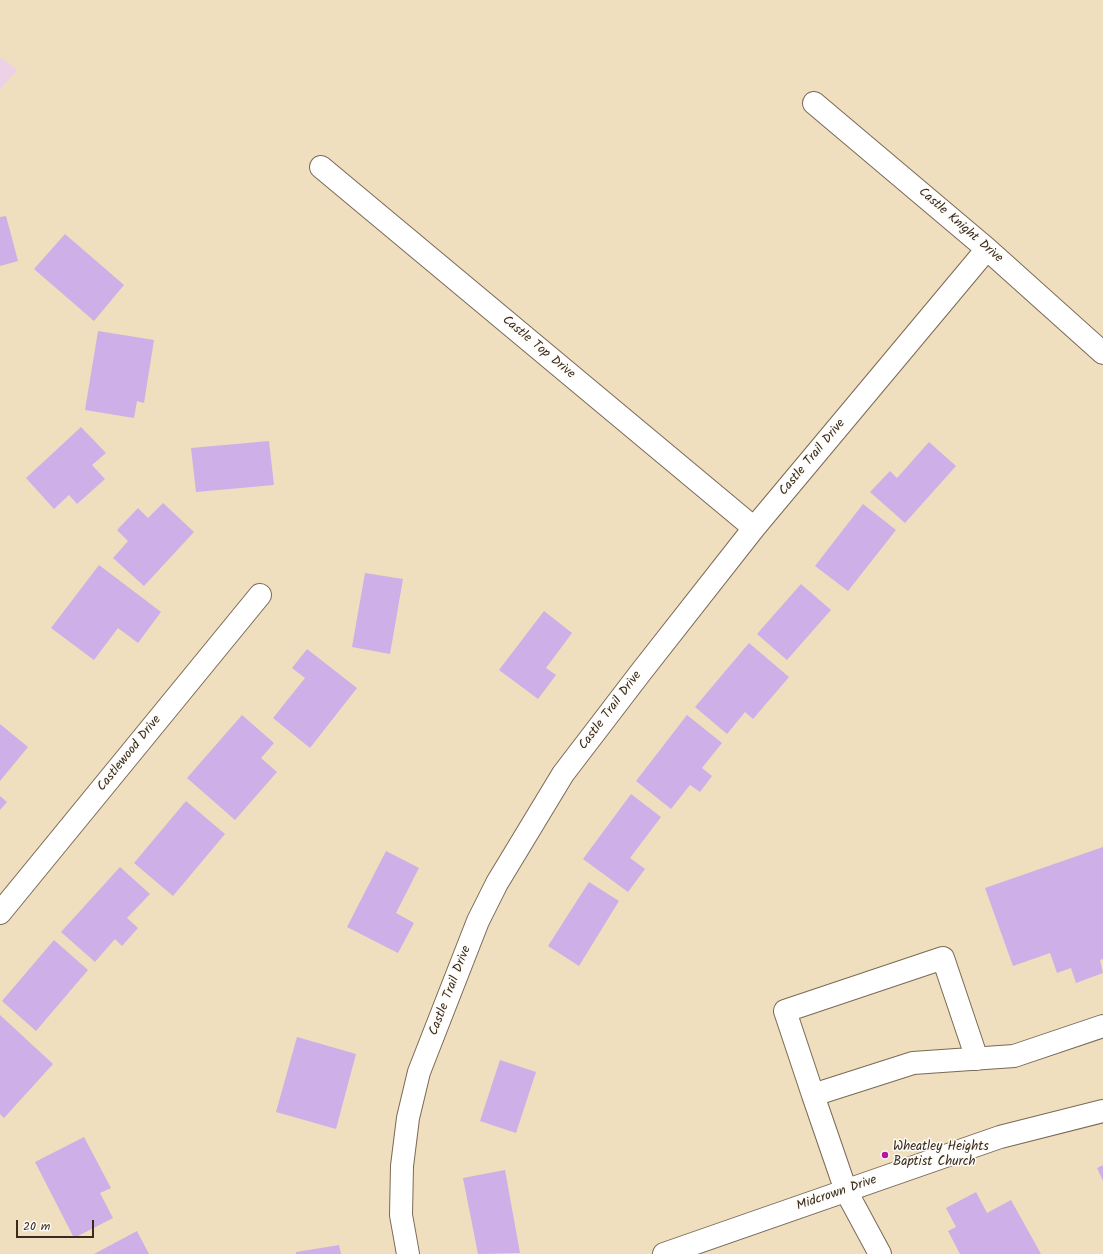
<!DOCTYPE html>
<html>
<head>
<meta charset="utf-8">
<style>
  body { margin:0 }
  #map { position:relative; width:1103px; height:1254px; overflow:hidden; background:#efdfbf; font-family:Kalam,sans-serif }
  canvas { display:block }
  .scale { position:absolute; left:16px; top:1220px; width:78px; height:18px; box-sizing:border-box; border:2px solid #3b2a1e; border-top:0; padding-left:5px; font-size:12px; line-height:14px; white-space:nowrap; color:#3b2a1e; -webkit-text-stroke:3px #fdfcf7; paint-order:stroke }
</style>
</head>
<body>
<div id="map">
<canvas width="1103" height="1254"></canvas>
<div class="scale">20 m</div>
</div>
<script>
const context = document.querySelector('canvas').getContext('2d');
context.lineJoin = 'round';
function paint(path, color) {
  context.fillStyle = color;
  context.fill(path, 'evenodd');
}
function poly(rows) {
  const path = new Path2D();
  for (const r of rows) {
    path.moveTo(r[0], r[1]);
    for (let i = 2; i < r.length; i += 2) path.lineTo(r[i], r[i + 1]);
  }
  return path;
}
function stroke(path, color, width, dash) {
  context.strokeStyle = color;
  context.lineWidth = width;
  context.lineCap = dash ? 'butt' : 'round';
  context.setLineDash(dash || []);
  context.stroke(path);
}
function write(font, color, halo, rows, align = 'center') {
  context.font = font + ' Kalam,sans-serif';
  context.lineWidth = 3;
  context.setLineDash([]);
  context.textBaseline = 'middle';
  context.strokeStyle = halo;
  context.fillStyle = color;
  for (const [text, x, y, turn = 0] of rows) {
    context.save();
    context.translate(x, y);
    context.rotate((+turn || 0) * Math.PI / 180);
    context.textAlign = isNaN(turn) ? turn : align;
    if (halo) context.strokeText(text, 0, 0);
    context.fillText(text, 0, 0);
    context.restore();
  }
}
paint(poly([
  [0,57,17,70,0,90]
]), '#eed0e7');
paint(poly([
  [6,216,18,261,0,266,0,217],
  [65,234,124,285,94,321,34,269],
  [98,331,154,340,144,403,137,401,134,418,85,410],
  [81,427,106,453,92,465,105,479,77,504,69,495,54,509,26,478],
  [269,441,274,485,196,492,191,448],
  [929,442,956,466,905,523,870,492,890,471,897,478],
  [163,503,194,532,144,586,113,558,128,541,117,530,138,508,148,518],
  [863,504,896,530,848,591,815,566],
  [99,565,161,612,138,643,118,628,94,660,51,628],
  [365,573,403,579,390,654,352,647],
  [801,584,831,610,787,660,757,634],
  [544,611,572,633,546,668,556,675,538,699,499,670],
  [749,643,789,677,753,719,745,712,727,734,695,707],
  [307,649,357,688,310,748,273,718,305,678,292,668],
  [242,715,274,743,261,758,277,772,235,820,187,778],
  [687,715,722,743,702,768,712,776,700,792,690,785,671,809,636,781],
  [0,724,28,747,0,781],
  [631,794,661,817,630,858,645,869,628,892,583,859],
  [0,796,7,802,0,810],
  [186,801,225,834,173,896,134,863],
  [1103,847,1103,959,1100,960,1103,973,1076,983,1071,968,1057,973,1050,953,1013,966,985,888],
  [386,851,419,868,396,913,414,923,398,953,347,927],
  [120,867,150,894,127,918,138,928,122,946,115,939,95,962,61,932],
  [589,882,619,901,579,966,548,946],
  [54,940,88,970,36,1031,2,1001],
  [0,1015,53,1064,4,1118,0,1114],
  [297,1037,356,1054,336,1129,276,1112],
  [500,1060,536,1072,516,1133,480,1121],
  [84,1137,111,1188,100,1193,113,1218,74,1238,35,1162],
  [1103,1165,1103,1181,1097,1168],
  [505,1170,520,1253,478,1254,463,1178],
  [976,1192,987,1213,1011,1200,1041,1254,960,1254,948,1231,956,1227,946,1208],
  [137,1231,149,1254,94,1254],
  [339,1245,341,1254,296,1254,296,1252]
]), '#ceafe7');
const minor = poly([
  [814,103,987,249,1103,353],
  [321,167,754,528],
  [0,913,260,595],
  [813,1095,785,1011,943,958,977,1059],
  [408,1254,401,1215,402,1166,408,1118,419,1072,478,921,497,883,563,774,641,672,754,528,987,249],
  [664,1254,1000,1137,1103,1111],
  [880,1254,846,1191,813,1095,913,1063,1014,1056,1103,1026]
]);
stroke(minor, '#7a6956', 24);
stroke(minor, '#fff', 22);
for (const [x, y, r, color] of [
  [885,1155,4,"#b5179e"]
]) {
  const dot = new Path2D();
  dot.arc(x, y, r, 0, 2 * Math.PI);
  context.fillStyle = color;
  context.fill(dot);
  stroke(dot, '#fdfcf7', 1.5);
}
write('13px', '#3b2a1e', '#fdfcf7', [
  ["Castle Knight Drive",960,226,41],
  ["Castle Top Drive",538,348,40],
  ["Castle Trail Drive",813,458,-50],
  ["Castle Trail Drive",611,711,-53],
  ["Castlewood Drive",130,754,-51],
  ["Castle Trail Drive",451,991,-69],
  ["Midcrown Drive",837,1194,-19]
]);
write('13px', '#3b2a1e', '#fdfcf7', [
  ["Wheatley Heights",893,1148],
  ["Baptist Church",893,1163]
], 'left');
</script>
</body>
</html>
